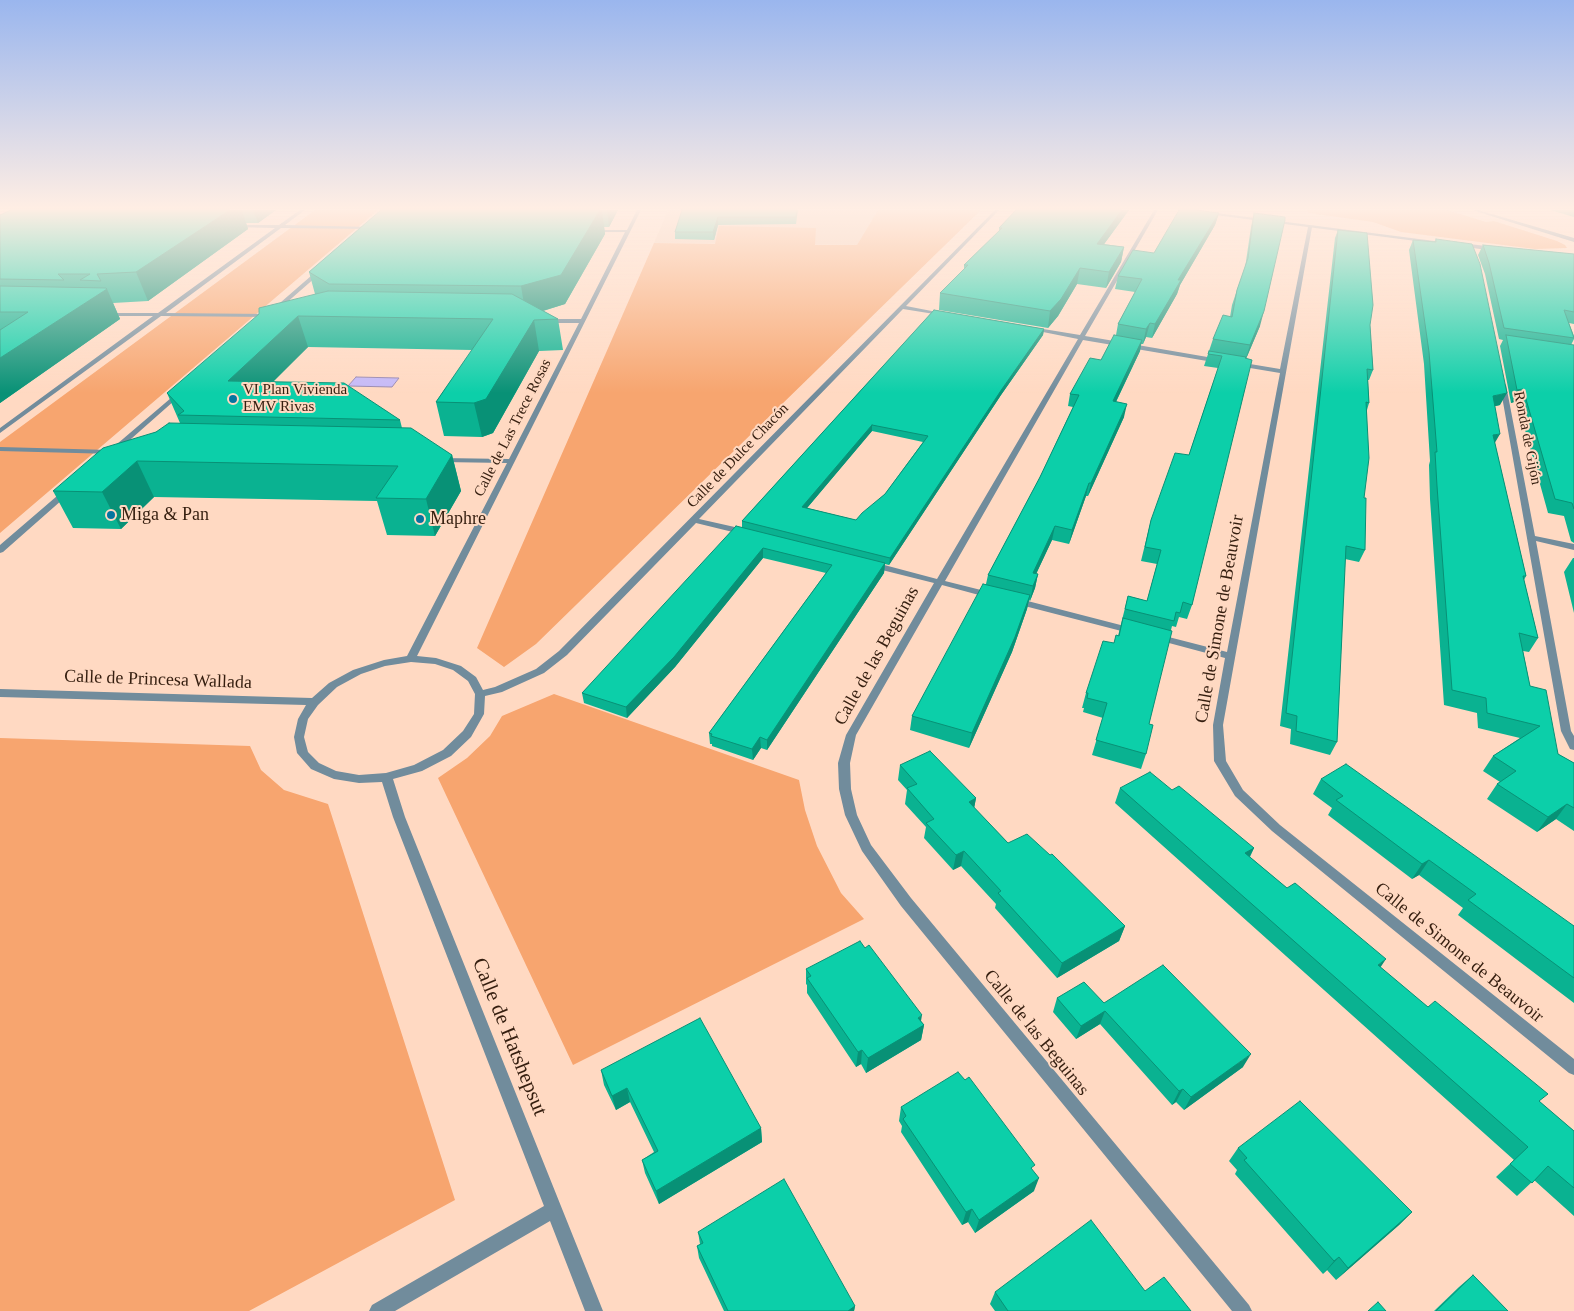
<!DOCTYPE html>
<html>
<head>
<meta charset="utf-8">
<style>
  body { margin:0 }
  canvas { display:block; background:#ffd9c2 }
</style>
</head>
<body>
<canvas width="1574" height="1311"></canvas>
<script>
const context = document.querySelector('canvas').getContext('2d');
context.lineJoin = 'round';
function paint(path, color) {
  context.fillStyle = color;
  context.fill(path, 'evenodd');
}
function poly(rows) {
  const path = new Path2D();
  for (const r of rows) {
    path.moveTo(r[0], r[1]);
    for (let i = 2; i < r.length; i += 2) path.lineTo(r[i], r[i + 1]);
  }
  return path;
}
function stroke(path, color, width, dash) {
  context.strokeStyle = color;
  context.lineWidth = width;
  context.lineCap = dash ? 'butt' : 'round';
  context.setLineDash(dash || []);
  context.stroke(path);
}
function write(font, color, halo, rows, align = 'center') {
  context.font = font + ' "Times New Roman",serif';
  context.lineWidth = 4;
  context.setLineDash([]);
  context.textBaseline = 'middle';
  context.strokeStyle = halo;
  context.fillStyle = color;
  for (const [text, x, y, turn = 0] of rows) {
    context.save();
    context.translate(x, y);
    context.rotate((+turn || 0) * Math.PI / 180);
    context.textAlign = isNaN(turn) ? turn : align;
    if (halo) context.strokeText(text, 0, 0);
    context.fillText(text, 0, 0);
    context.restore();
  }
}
paint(poly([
  [668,210,878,210,857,245,654,243]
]), '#f1c9af');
paint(poly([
  [315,210,378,210,0,533,0,442],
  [878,210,981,210,536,644,504,667,477,648,654,243,715,244,719,226,816,228,815,245,857,245],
  [1307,210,1447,210,1486,222,1494,221,1557,241,1565,245,1567,248,1535,249,1401,232,1373,222,1309,213],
  [554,694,799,780,805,810,817,846,841,893,864,919,573,1065,438,778,467,758,490,736,502,716],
  [0,738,250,746,261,770,284,790,328,804,455,1200,249,1311,0,1311]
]), '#f7a56f');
const water = poly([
  [356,377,399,378,392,387,348,386,356,377]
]);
paint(water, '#c5b9f7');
stroke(water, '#9a8ab1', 1);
paint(poly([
  [300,210,305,210,285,225,373,227,375,228,373,229,281,228,166,313,269,314,272,316,271,317,161,316,0,433,0,428,153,316,106,316,103,314,104,313,158,313,275,228,235,227,233,225,279,225,300,210],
  [637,210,641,210,417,656,436,658,461,666,476,677,483,690,495,687,536,669,559,651,995,210,999,210,906,306,947,314,947,316,903,309,699,519,748,530,748,534,745,535,696,523,567,655,544,673,502,692,485,696,484,714,471,737,451,756,422,771,393,779,405,817,603,1311,585,1311,550,1221,395,1311,369,1311,372,1305,544,1206,393,817,382,782,359,783,334,779,311,769,297,753,294,737,298,719,306,705,0,697,0,689,312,698,329,683,353,670,384,660,407,656,507,463,441,462,437,460,441,458,509,459,579,323,546,323,543,321,546,319,581,319,625,232,593,232,591,231,593,230,627,230,637,210],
  [411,662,435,664,453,670,468,681,475,694,474,714,463,731,443,750,414,765,386,773,359,775,336,771,319,763,308,752,304,737,308,719,318,705,337,687,361,674,385,666,411,662],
  [1154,210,1158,210,1085,336,1219,359,1222,361,1219,363,1083,340,945,581,993,593,995,595,990,598,942,585,856,735,850,763,851,789,857,815,871,845,911,898,1249,1305,1252,1311,1232,1311,901,906,862,851,845,815,839,789,838,763,846,735,934,583,870,567,869,565,873,562,937,579,1078,339,1028,329,1031,327,1080,335,1154,210],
  [1310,226,1312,227,1223,725,1226,761,1243,790,1280,825,1574,1059,1574,1075,1569,1073,1272,831,1235,796,1214,761,1213,725,1225,658,1154,639,1152,637,1157,634,1227,652,1280,373,1238,366,1235,364,1238,362,1280,369,1308,227,1310,226],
  [319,269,324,270,277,311,273,311,273,309,319,269],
  [1503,383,1506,385,1535,536,1574,544,1574,550,1536,541,1571,731,1574,736,1574,750,1570,749,1561,731,1500,385,1503,383],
  [178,392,183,393,114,454,0,451,0,447,110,450,178,392],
  [64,490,67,490,71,492,3,552,0,553,0,545,64,490],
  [1016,598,1136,629,1138,631,1133,634,1013,603,1011,601,1013,599,1016,598]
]), '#718c9c');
paint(poly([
  [1182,210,1193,210,1450,243,1447,245,1184,211,1182,210],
  [1472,210,1478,210,1574,238,1574,242,1472,210],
  [1461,243,1494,247,1497,249,1494,251,1459,246,1461,243]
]), '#718c9c');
paint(poly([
  [11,210,276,210,258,223,246,223,248,229,148,301,113,303,120,319,0,403,0,215],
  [381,210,618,210,609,227,604,227,605,234,565,304,543,311,558,319,563,350,539,351,493,433,482,437,444,436,436,402,472,350,308,347,273,381,400,420,402,428,452,455,461,491,435,536,387,535,377,501,154,497,121,529,73,528,53,491,156,432,180,423,167,393,315,294,309,272],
  [682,210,798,210,796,224,718,225,714,240,675,239,675,232],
  [1016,210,1129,210,1104,244,1124,247,1121,262,1106,288,1077,284,1058,316,1048,328,939,310,940,293,964,270,964,265,999,231,999,228],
  [1550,210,1574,210,1574,217],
  [1219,213,1215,225,1180,285,1177,294,1152,338,1146,337,1143,344,1141,344,1140,351,1116,402,1124,417,1088,496,1086,496,1069,544,1052,540,1036,574,1038,574,1035,588,1030,601,1029,600,1027,609,1012,652,969,748,910,730,912,716,986,584,988,575,1040,477,1073,407,1068,406,1070,394,1101,360,1116,335,1118,324,1135,292,1115,289,1118,276],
  [1254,213,1260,326,1246,359,1192,605,1187,619,1179,617,1176,627,1172,626,1171,630,1149,724,1146,754,1141,769,1092,755,1103,718,1083,712,1084,708,1082,708,1086,693,1118,636,1128,596,1147,601,1157,564,1141,561,1151,520,1189,455,1218,368,1204,366,1213,339,1230,317,1232,305,1237,290,1245,268,1251,227],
  [1338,230,1370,325,1373,370,1369,380,1368,380,1369,403,1367,410,1364,498,1365,550,1359,562,1345,559,1337,742,1330,755,1290,744,1291,729,1280,726,1335,238],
  [1436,239,1500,405,1495,406,1495,444,1526,576,1524,580,1538,638,1529,652,1523,651,1530,686,1558,754,1574,763,1574,831,1556,819,1537,832,1487,799,1497,784,1500,782,1483,771,1493,756,1520,738,1478,728,1477,713,1444,705,1430,499,1429,465,1430,461,1424,364,1409,250,1413,240,1434,242],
  [1483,245,1574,254,1574,324,1569,323,1574,336,1574,339,1571,345,1574,345,1574,543,1571,541,1564,516,1548,513,1517,401,1511,403,1500,346,1503,340,1499,339,1485,274,1478,255],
  [934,310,1044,329,1043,335,1001,395,889,565,885,564,884,573,767,750,761,748,753,760,712,746,712,744,710,744,709,733,826,573,763,558,675,667,627,718,584,703,582,693,742,527,742,521],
  [872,431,923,442,885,494,856,520,807,508],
  [1573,558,1574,558,1574,613,1564,572],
  [900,765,976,798,974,808,1008,843,1125,926,1119,941,1057,978,995,908,996,904,961,866,953,870,924,838,926,827,905,804,907,790,898,780],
  [1321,779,1574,926,1574,1003,1458,915,1463,908,1419,875,1412,879,1328,815,1332,808,1313,794],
  [1120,788,1172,790,1254,848,1250,857,1574,1131,1574,1216,1534,1180,1517,1196,1496,1177,1514,1160,1115,803],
  [806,969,921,1021,924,1025,921,1040,866,1073,861,1064,856,1067,807,993,807,985,806,984],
  [1057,998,1104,1003,1243,1067,1184,1110,1176,1102,1172,1105,1100,1024,1076,1039,1053,1012],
  [601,1070,761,1128,762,1142,659,1204,645,1173,642,1160,654,1152,630,1102,616,1110,604,1085],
  [901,1107,1033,1171,1034,1191,975,1233,968,1222,962,1225,901,1132,902,1126,899,1121],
  [1238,1148,1412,1212,1399,1225,1336,1280,1327,1270,1323,1274,1235,1174,1237,1170,1229,1161],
  [698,1232,855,1306,854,1311,724,1311,699,1258,697,1246,700,1244],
  [1473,1275,1508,1311,1434,1311,1459,1287],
  [1145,1291,1191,1311,995,1311,990,1304,995,1292]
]), '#0ab291');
paint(poly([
  [230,210,242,210,248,229,148,301,136,272],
  [253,210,276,210,258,223],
  [600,210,602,210,605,234,565,304,526,316,521,286],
  [607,210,618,210,609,227],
  [1122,210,1129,210,1094,258,1097,244],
  [1219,213,1215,225,1180,285,1177,294,1152,338,1155,324,1178,280],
  [718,217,718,225,714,240,713,232],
  [1124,247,1121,262,1106,288,1109,272],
  [1080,268,1077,284,1058,316,1048,328,1050,311],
  [107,289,120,319,0,403,0,358],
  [1264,311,1260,326,1245,361,1250,345],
  [298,316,308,347,241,414,228,381],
  [534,320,539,351,493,433,482,437,474,403],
  [1150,323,1146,337,1143,344,1146,329],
  [1044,329,1043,335,1001,395,889,565,890,558,1002,389],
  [1142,340,1140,351,1110,414,1113,401],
  [1523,389,1517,401,1511,403,1517,390],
  [1507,393,1500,405,1487,408,1493,396],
  [1127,404,1124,417,1088,496,1091,483],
  [872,425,872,431,802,514,802,507],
  [1500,434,1493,446,1493,435],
  [452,455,461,491,435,536,426,499],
  [137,461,154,497,121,529,102,492],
  [1089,483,1086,496,1069,544,1072,530],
  [1055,526,1052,540,1030,587,1033,573],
  [763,548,763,558,675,667,627,718,626,707],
  [885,563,884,573,767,750,767,740],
  [1038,574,1035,588,1030,601,1033,586],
  [1030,595,1027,609,1012,652,969,748,972,733],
  [760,737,761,748,753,760,752,749],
  [976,798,973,814,969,802],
  [1567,804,1556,819,1537,832,1548,817],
  [1254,848,1246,863,1245,853],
  [964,851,961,866,953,870,956,855],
  [1429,860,1419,875,1412,879,1422,864],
  [1125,926,1119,941,1057,978,1062,963],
  [1386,959,1376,974,1378,965],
  [1105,1011,1100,1024,1076,1039,1081,1026],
  [922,1015,920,1027,924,1025,921,1040,866,1073,868,1058],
  [862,1050,861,1064,856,1067,858,1052],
  [1251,1054,1243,1067,1184,1110,1191,1097],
  [627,1088,630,1102,616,1110,612,1096],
  [1183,1089,1176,1102,1172,1105,1179,1091],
  [761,1128,762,1142,659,1204,656,1191],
  [1039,1178,1034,1191,975,1233,979,1220],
  [972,1209,968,1222,962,1225,966,1212],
  [1412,1212,1399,1225,1336,1280,1348,1268],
  [1339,1257,1327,1270,1323,1274,1334,1261],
  [855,1306,854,1311,848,1311]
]), '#089176');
const building = poly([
  [11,210,230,210,136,272,97,274,101,281,80,280,90,274,58,274,64,280,0,279,0,215,11,210],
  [381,210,600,210,561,275,521,286,329,284,309,272,381,210],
  [682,210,797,210,796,217,718,217,713,232,675,232,682,210],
  [1016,210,1122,210,1097,244,1124,247,1109,272,1080,268,1061,299,1050,311,940,293,968,265,964,265,1002,228,999,228,1016,210],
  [1179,210,1196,210,1219,213,1178,280,1181,280,1155,324,1150,323,1146,329,1118,324,1142,279,1118,276,1133,250,1154,253,1179,210],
  [1254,213,1285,217,1285,220,1264,311,1250,345,1213,339,1223,315,1232,317,1237,290,1248,258,1254,213],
  [1338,230,1367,233,1373,305,1370,325,1373,370,1367,369,1369,403,1366,402,1369,458,1364,498,1366,498,1365,550,1346,546,1337,742,1296,731,1297,716,1286,713,1338,230],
  [1436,239,1472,244,1480,264,1507,393,1493,396,1500,434,1493,435,1526,576,1523,576,1538,638,1519,633,1530,686,1546,690,1558,754,1574,763,1574,808,1567,804,1548,817,1497,784,1516,771,1493,756,1540,726,1487,713,1486,698,1452,690,1437,486,1435,452,1437,452,1429,352,1413,240,1436,242,1436,239],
  [1483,245,1574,254,1574,312,1564,310,1574,338,1504,328,1489,263,1483,245],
  [0,286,106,288,107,289,0,358,0,330,28,312,0,312,0,286],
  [328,291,512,294,558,319,534,320,486,399,474,403,436,402,493,319,298,316,228,381,344,383,400,420,178,415,184,411,167,393,259,314,259,308,328,291],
  [934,310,1044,329,1002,389,890,558,742,521,934,310],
  [872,425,928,436,885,494,862,513,856,520,802,507,872,425],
  [1114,335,1142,340,1113,401,1127,404,1091,483,1089,483,1072,530,1055,526,1033,573,1038,574,1033,586,988,575,1040,477,1079,395,1070,394,1090,358,1101,360,1114,335],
  [1506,335,1574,345,1574,509,1572,503,1555,499,1523,389,1517,390,1506,335],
  [1209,351,1246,357,1245,358,1252,360,1192,605,1183,602,1180,613,1176,612,1174,621,1125,609,1128,596,1147,601,1161,550,1145,547,1151,520,1175,453,1189,455,1222,356,1208,354,1209,351],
  [169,423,411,428,452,455,426,499,376,498,398,466,137,461,102,492,53,491,103,448,156,432,169,423],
  [736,526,885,563,767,740,760,737,752,749,711,736,712,734,709,733,832,565,763,548,674,657,626,707,582,693,736,526],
  [983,584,1030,595,1015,637,972,733,912,716,983,584],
  [1123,618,1172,631,1149,724,1153,725,1146,754,1096,740,1107,703,1087,698,1088,693,1086,693,1103,641,1114,643,1116,635,1119,636,1123,618],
  [930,751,976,798,969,802,1008,843,1027,834,1050,855,1052,854,1125,926,1062,963,998,893,1001,891,964,851,956,855,926,823,934,819,907,788,917,784,900,765,930,751],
  [1346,764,1574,926,1574,978,1468,900,1476,894,1429,860,1422,864,1336,800,1343,796,1321,779,1346,764],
  [1150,772,1172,790,1179,786,1254,848,1245,853,1287,888,1295,883,1386,959,1378,965,1428,1007,1435,1001,1548,1094,1539,1101,1574,1131,1574,1188,1548,1166,1532,1183,1510,1164,1528,1147,1120,788,1150,772],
  [860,941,865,948,869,945,922,1015,918,1018,924,1025,868,1058,862,1050,858,1052,807,978,811,976,806,969,860,941],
  [1163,965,1251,1054,1191,1097,1183,1089,1179,1091,1105,1011,1081,1026,1057,998,1084,982,1104,1003,1163,965],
  [700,1018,761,1128,656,1191,642,1160,658,1151,627,1088,612,1096,601,1070,700,1018],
  [958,1072,965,1080,969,1077,1035,1165,1031,1168,1039,1178,979,1220,972,1209,966,1212,903,1119,906,1116,901,1107,958,1072],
  [1300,1101,1412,1212,1348,1268,1339,1257,1334,1261,1244,1160,1247,1158,1238,1148,1300,1101],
  [784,1179,855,1306,848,1311,728,1311,697,1246,703,1243,698,1232,784,1179],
  [1091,1220,1145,1291,1164,1277,1191,1311,1008,1311,995,1292,1091,1220],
  [1473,1275,1508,1311,1436,1311,1473,1275],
  [1378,1302,1386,1311,1368,1311,1378,1302]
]);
paint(building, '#0ccfa9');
stroke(building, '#089176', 1);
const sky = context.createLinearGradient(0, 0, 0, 393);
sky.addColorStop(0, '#9ab6ee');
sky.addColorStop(0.53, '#ffeee4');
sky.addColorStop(1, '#ffeee400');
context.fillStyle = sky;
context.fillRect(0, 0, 1574, 393);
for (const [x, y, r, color] of [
  [233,399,5,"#05759f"],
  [111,515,5,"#05759f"],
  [420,519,5,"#05759f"]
]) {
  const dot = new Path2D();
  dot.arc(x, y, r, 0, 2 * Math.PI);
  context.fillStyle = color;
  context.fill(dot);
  stroke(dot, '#ffd9c2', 2);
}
write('15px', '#351e0f', '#ffd9c2', [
  ["VI Plan Vivienda",243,390],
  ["EMV Rivas",243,407]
], 'left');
write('15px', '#351e0f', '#ffd9c2', [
  ["Calle de Las Trece Rosas",513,428,-63],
  ["Ronda de Gijón",1527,438,79],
  ["Calle de Dulce Chacón",738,456,-46]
]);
write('18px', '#351e0f', '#ffd9c2', [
  ["Miga & Pan",121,515],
  ["Maphre",430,519]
], 'left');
write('18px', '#351e0f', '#ffd9c2', [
  ["Calle de Simone de Beauvoir",1220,619,-80],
  ["Calle de las Beguinas",877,656,-61],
  ["Calle de Princesa Wallada",158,680,2],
  ["Calle de Simone de Beauvoir",1459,953,39],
  ["Calle de las Beguinas",1036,1033,51]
]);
write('21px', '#351e0f', '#ffd9c2', [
  ["Calle de Hatshepsut",509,1037,68]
]);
</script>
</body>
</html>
